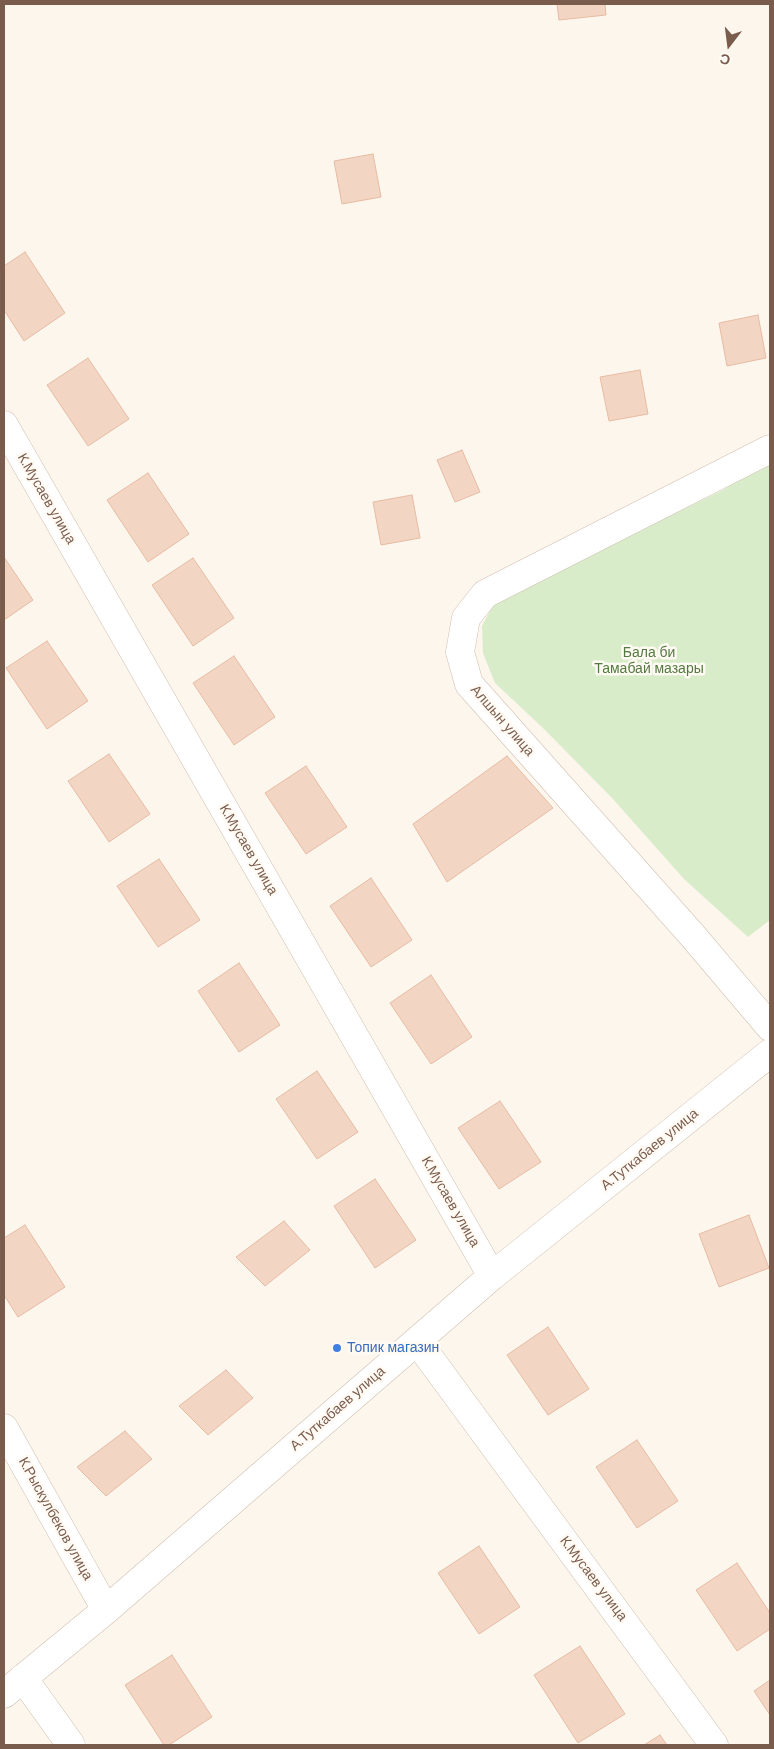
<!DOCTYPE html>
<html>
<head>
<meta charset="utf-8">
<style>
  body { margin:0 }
  #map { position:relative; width:774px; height:1749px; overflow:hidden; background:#fdf6ec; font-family:"DM Sans",sans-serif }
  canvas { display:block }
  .frame { position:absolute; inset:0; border:5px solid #7a5c4d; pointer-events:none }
  .north { position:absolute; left:704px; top:20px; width:50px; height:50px; -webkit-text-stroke:4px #fffaf3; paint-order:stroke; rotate:195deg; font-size:14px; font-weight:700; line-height:20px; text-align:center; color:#7a5c4d }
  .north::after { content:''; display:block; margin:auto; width:18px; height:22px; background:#7a5c4d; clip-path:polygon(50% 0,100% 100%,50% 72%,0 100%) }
</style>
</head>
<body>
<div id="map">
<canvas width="774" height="1749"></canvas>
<div class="frame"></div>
<div class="north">С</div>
</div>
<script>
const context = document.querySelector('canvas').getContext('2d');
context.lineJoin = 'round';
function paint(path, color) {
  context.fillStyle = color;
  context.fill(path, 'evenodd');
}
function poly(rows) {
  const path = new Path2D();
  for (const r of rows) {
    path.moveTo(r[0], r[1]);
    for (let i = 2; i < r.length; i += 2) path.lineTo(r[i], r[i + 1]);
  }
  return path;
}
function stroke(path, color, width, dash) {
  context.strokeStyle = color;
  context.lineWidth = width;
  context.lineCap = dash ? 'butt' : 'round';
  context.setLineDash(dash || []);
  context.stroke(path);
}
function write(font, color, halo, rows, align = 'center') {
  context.font = font + ' "DM Sans",sans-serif';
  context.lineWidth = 5;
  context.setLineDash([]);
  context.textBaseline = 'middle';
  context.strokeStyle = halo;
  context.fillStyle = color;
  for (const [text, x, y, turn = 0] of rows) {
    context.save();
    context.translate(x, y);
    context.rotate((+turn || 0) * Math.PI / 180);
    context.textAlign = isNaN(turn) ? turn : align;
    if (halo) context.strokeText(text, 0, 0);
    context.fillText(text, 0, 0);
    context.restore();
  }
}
paint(poly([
  [770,459,770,920,748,937,684,879,612,798,544,729,495,683,483,653,482,626,496,600,723,490]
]), '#d8ecc9');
const building = poly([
  [557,4,605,4,606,15,559,20,557,4],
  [373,154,381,197,342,204,334,161,373,154],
  [25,252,65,313,24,341,4,310,4,266,25,252],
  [758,315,766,358,727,366,719,323,758,315],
  [88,358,129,419,88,446,47,385,88,358],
  [640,370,648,414,609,421,600,377,640,370],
  [462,450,480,492,455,502,437,460,462,450],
  [148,473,189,534,148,562,107,500,148,473],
  [412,495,420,538,381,545,373,502,412,495],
  [4,557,33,600,4,620,4,557],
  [193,558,234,618,193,646,152,585,193,558],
  [47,641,88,701,47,729,6,668,47,641],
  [234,656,275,717,234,745,193,683,234,656],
  [109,754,150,814,109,842,68,781,109,754],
  [507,756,553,808,447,882,413,824,507,756],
  [306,766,347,827,306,854,265,793,306,766],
  [159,859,200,920,158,947,117,886,159,859],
  [371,878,412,940,371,967,330,906,371,878],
  [239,963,280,1025,239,1052,198,991,239,963],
  [431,975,472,1037,431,1064,390,1003,431,975],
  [317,1071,358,1132,317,1159,276,1099,317,1071],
  [500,1101,541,1162,499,1189,458,1128,500,1101],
  [375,1179,416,1240,375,1268,334,1206,375,1179],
  [749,1215,769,1268,719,1287,699,1234,749,1215],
  [284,1221,310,1250,265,1286,236,1257,284,1221],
  [25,1225,65,1287,18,1317,4,1295,4,1238,25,1225],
  [548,1327,589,1389,548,1415,507,1355,548,1327],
  [226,1370,253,1398,208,1435,179,1406,226,1370],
  [125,1431,152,1459,106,1496,77,1467,125,1431],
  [637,1440,678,1501,637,1528,596,1467,637,1440],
  [479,1546,520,1607,479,1634,438,1573,479,1546],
  [737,1563,770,1613,770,1629,737,1651,696,1590,737,1563],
  [580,1646,625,1714,578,1743,534,1675,580,1646],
  [172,1655,212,1717,169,1745,164,1745,125,1685,172,1655],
  [770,1680,770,1715,754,1691,770,1680],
  [660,1735,667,1745,644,1745,660,1735]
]);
paint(building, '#f3d5c3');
stroke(building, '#e6bba3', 1);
const minor = poly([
  [4,425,492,1276],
  [770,449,485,594,466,618,460,652,469,684,692,935,770,1027],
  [417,1341,714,1745],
  [4,1428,106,1610],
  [23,1678,71,1745],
  [4,1694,106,1610,492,1276,770,1053]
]);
stroke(minor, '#d1beb0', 29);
stroke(minor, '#fff', 28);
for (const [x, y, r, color] of [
  [337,1348,5,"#3f7fe0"]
]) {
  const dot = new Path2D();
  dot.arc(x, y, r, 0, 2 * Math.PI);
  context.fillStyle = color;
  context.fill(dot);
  stroke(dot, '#fffaf3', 2);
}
write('14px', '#7a5c4d', '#fffaf3', [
  ["К.Мусаев улица",46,499,60],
  ["Алшын улица",502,721,49],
  ["К.Мусаев улица",248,850,60],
  ["А.Туткабаев улица",650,1150,-39],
  ["К.Мусаев улица",450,1202,60],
  ["А.Туткабаев улица",338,1409,-41],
  ["К.Рыскулбеков улица",55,1519,61],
  ["К.Мусаев улица",593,1579,53]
]);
write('14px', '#537a41', '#fffaf3', [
  ["Бала би",649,653],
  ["Тамабай мазары",649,669]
]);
write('14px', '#366cbe', '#fffaf3', [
  ["Топик магазин",347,1348]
], 'left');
</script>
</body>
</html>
